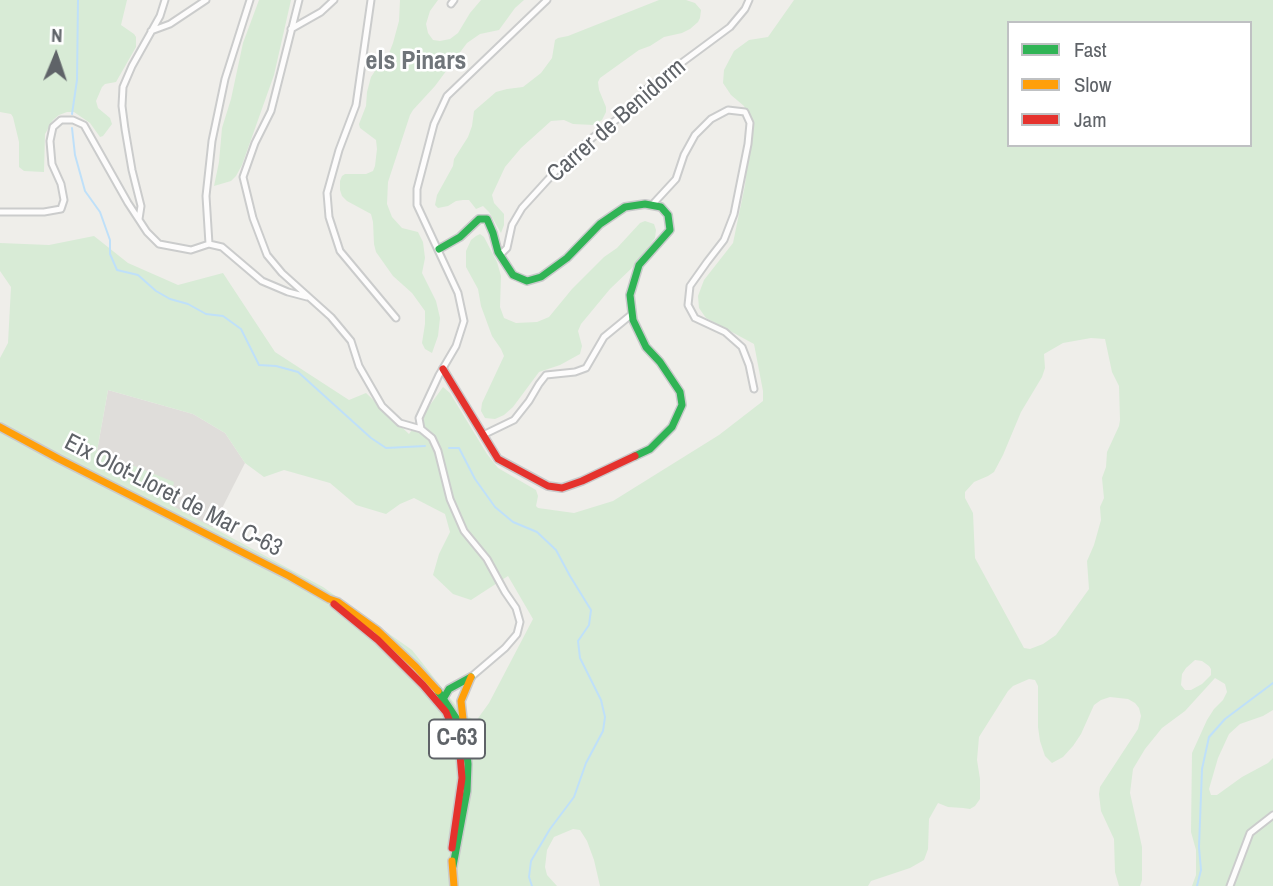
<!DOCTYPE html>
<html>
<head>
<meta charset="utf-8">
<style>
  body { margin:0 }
  #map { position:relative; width:1273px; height:886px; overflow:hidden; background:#efeeea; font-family:"Archivo Narrow",sans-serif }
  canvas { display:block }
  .legend { position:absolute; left:1007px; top:21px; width:245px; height:126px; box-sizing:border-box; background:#fff; border:2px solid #bfc1c3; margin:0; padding:9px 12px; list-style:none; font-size:21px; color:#5f6368 }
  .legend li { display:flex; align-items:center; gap:14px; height:35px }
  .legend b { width:35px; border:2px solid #bfc1c3 }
  .north { position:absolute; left:21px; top:21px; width:70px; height:70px; -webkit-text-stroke:5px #fff; paint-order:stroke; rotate:2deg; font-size:19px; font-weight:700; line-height:28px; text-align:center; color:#5f6368 }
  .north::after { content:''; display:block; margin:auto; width:24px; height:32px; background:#5f6368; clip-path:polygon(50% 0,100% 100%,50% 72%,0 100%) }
</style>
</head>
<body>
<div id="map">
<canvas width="1273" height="886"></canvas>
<ul class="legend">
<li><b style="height:9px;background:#30b455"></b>Fast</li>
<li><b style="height:9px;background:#ff9f0a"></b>Slow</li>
<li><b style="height:9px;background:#e5322d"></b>Jam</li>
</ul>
<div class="north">N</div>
</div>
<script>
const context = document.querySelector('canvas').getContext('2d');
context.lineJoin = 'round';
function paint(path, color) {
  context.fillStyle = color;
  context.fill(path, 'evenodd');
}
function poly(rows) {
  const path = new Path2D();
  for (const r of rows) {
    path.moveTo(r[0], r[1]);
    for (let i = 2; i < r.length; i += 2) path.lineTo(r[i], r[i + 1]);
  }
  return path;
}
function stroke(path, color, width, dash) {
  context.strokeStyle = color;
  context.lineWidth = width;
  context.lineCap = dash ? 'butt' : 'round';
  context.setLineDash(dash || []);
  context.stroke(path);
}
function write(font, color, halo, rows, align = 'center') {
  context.font = font + ' "Archivo Narrow",sans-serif';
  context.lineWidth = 5;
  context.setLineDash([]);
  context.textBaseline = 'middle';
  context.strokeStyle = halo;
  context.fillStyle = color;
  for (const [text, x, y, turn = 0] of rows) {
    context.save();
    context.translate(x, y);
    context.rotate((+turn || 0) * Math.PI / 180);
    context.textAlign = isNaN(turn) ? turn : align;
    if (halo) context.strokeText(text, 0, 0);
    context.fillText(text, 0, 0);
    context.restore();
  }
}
paint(poly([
  [108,390,193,414,225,433,245,463,212,528,169,504,97,451]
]), '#dfddda');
paint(poly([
  [0,0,127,0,121,25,134,34,136,37,136,47,116,82,105,84,102,87,96,101,98,108,110,118,112,124,103,136,100,137,90,123,74,112,67,112,59,115,53,120,45,134,44,172,24,171,19,167,19,142,13,117,11,114,0,112],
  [259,0,291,0,274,75,242,165,236,176,231,181,214,186,219,162,222,128,231,99,243,43],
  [400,0,438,0,430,11,426,24,428,33,433,40,440,41,450,39,458,33,470,13,481,0,524,0,515,8,499,30,480,34,467,43,435,86,413,110,410,115,388,182,387,204,392,217,402,228,418,232,423,242,425,258,422,273,436,301,440,318,438,336,432,353,425,349,422,343,425,324,425,311,412,293,393,276,376,252,374,244,373,222,371,214,347,201,342,196,340,190,340,181,342,176,345,174,366,174,373,171,375,166,377,149,376,140,360,128,359,124,366,106,367,92,371,77,375,71,385,64,393,43,399,21],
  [659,0,686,0,695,3,701,10,700,18,698,22,690,29,682,33,664,37,650,46,639,50,600,78,598,82,599,90,606,107,606,112,602,120,594,125,573,124,564,120,551,121,521,148,505,167,492,195,494,203,504,214,504,225,501,233,489,212,483,206,476,209,469,200,463,200,456,201,448,206,438,208,435,205,437,195,453,166,454,159,468,137,472,126,474,111,496,92,507,89,523,87,541,73,552,58,555,40,558,38,568,36],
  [794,0,1273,0,1273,710,1263,716,1240,724,1229,734,1218,758,1209,789,1211,795,1217,795,1242,777,1268,763,1273,758,1273,886,1192,886,1196,875,1196,850,1191,832,1192,753,1207,720,1214,709,1223,700,1227,692,1225,684,1215,678,1185,711,1162,728,1145,749,1133,769,1130,793,1142,847,1142,880,1140,886,1119,886,1115,872,1114,839,1101,811,1099,794,1100,787,1138,729,1141,716,1139,708,1135,703,1128,699,1110,697,1101,700,1094,705,1081,734,1073,746,1063,757,1052,763,1045,756,1040,741,1038,727,1038,686,1035,680,1029,679,1013,686,1008,691,979,737,977,760,980,779,980,799,975,806,970,809,963,808,948,807,938,803,929,819,928,849,924,860,910,868,871,881,868,886,600,886,594,860,587,841,580,830,573,829,554,837,547,850,545,867,547,875,557,886,0,886,0,358,8,343,11,287,0,271,0,243,49,245,94,236,128,263,178,285,223,273,275,352,349,400,366,393,409,434,443,387,450,393,487,454,498,468,536,490,538,496,536,506,538,508,574,513,613,501,719,435,763,401,763,391,754,344,706,318,699,308,698,296,704,280,733,243,745,185,751,120,744,106,731,95,723,83,724,70,734,51,749,40,768,37],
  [1009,23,1250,23,1250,145,1009,145],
  [1091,338,1105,339,1112,372,1119,386,1120,420,1119,426,1107,452,1106,467,1102,478,1104,498,1100,507,1101,520,1094,545,1087,561,1089,589,1056,635,1043,644,1030,649,1024,648,975,558,973,513,965,498,965,492,974,482,988,476,994,472,1003,455,1021,412,1042,377,1045,368,1044,354,1063,343],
  [108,390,193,414,225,433,245,463,264,477,284,470,330,483,356,505,386,514,400,504,414,498,445,514,450,532,439,554,433,575,453,594,471,600,508,576,533,619,489,703,476,721,462,713,412,650,323,587,169,504,174,482,97,451],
  [1195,660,1202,661,1209,666,1211,669,1211,675,1202,684,1191,690,1185,690,1181,685,1182,674,1186,668],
  [645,221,654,224,656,230,655,238,635,265,610,289,581,324,578,331,582,346,580,354,560,365,539,372,513,407,504,415,495,419,485,418,481,411,482,403,504,356,501,349,492,336,481,306,478,289,466,267,466,251,471,240,476,236,480,234,484,237,497,262,501,276,500,307,504,318,516,323,537,322,549,317,572,289,604,257,617,248,640,223]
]), '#d8ebd6');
stroke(poly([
  [72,114,77,80,78,0],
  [72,128,75,155,85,191,100,212,110,240,110,254,117,270,138,275,156,291,170,299,188,304,206,314,223,316,241,329,259,365,276,366,298,372,371,438,386,448,425,446],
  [449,448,459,448,475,479,495,507,513,522,537,532,556,550,570,576,591,610,589,625,578,641,580,658,601,700,605,717,603,731,586,763,574,797,550,829,531,861,529,877,532,886],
  [1197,886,1201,870,1199,847,1202,769,1209,737,1225,719,1273,683]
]), '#bfe0f9', 2);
const street = poly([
  [299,0,271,111,255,143,243,177,253,218,267,255,282,273,331,317,351,341,359,366,382,406,400,423,421,429,432,438,438,451,450,499,464,531,487,559,505,592,516,608,520,622,517,634,505,648,471,677],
  [371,0,356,105,339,150,327,193,329,217,340,251,396,318],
  [451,4,454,0],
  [291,29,321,12,334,0],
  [151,31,170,24,206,0],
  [652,205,676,179,684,155,695,135,711,119,728,110,745,112,750,123,748,144,734,214,724,240,707,262,690,286,688,305,695,318,725,332,742,347,749,365,754,389],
  [0,212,44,212,61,209,64,200,61,184,52,164,50,141,53,127,61,120,73,120,84,125,128,203,147,232,159,244,191,250,209,244,222,247,262,281,288,292,307,297],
  [139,219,141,206,132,170,125,129,122,106,123,87,132,66,160,16,165,0],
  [209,244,206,196,212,141,225,79,250,0],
  [500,255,507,248,512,225,522,208,563,163,592,138,636,105,645,90,730,27,745,9,749,0],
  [421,429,419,418,439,375,456,346,464,321,458,293,417,205,417,189,434,124,447,96,547,0],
  [483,435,514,420,529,401,539,384,546,375,575,372,586,368,604,337,632,314],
  [1230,886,1250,833,1273,815]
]);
const fast = poly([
  [439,249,460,237,479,219,487,219,493,233,498,252,513,275,527,281,541,277,567,258,600,224,625,207,645,204,661,207,668,215,670,230,639,265,630,295,633,320,646,347,660,362,680,392,682,405,672,427,650,449,635,456],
  [438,691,458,721,466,746,468,764,467,791,453,866],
  [442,701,449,689,471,677]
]);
const slow = poly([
  [0,427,59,459,289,576,329,599,338,602,377,630,416,667,438,691],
  [464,728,461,701,471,677],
  [452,861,454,886]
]);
const jam = poly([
  [443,369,498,459,548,486,562,488,582,481,635,456],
  [334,604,378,640,423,685,446,712,459,743,462,778,452,848]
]);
stroke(street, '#cbcccc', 9);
stroke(fast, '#cacacb', 10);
stroke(slow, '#cacacb', 10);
stroke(jam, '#cacacb', 10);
stroke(street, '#fdfcfc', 5);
stroke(fast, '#30b455', 7);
stroke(slow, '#ff9f0a', 7);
stroke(jam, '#e5322d', 7);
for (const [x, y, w] of [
  [457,739,56]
]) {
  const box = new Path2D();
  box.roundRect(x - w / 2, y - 19.5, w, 39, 5);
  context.fillStyle = '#fff';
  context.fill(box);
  stroke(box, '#5f6368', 2);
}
write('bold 23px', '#5f6368', null, [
  ["C-63",457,739]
]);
write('24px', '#5f6368', '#fff', [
  ["Carrer de Benidorm",617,121,-41],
  ["Eix Olot-Lloret de Mar C-63",173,496,27]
]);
write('bold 26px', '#70757a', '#fff', [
  ["els Pinars",416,62]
]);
</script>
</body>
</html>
